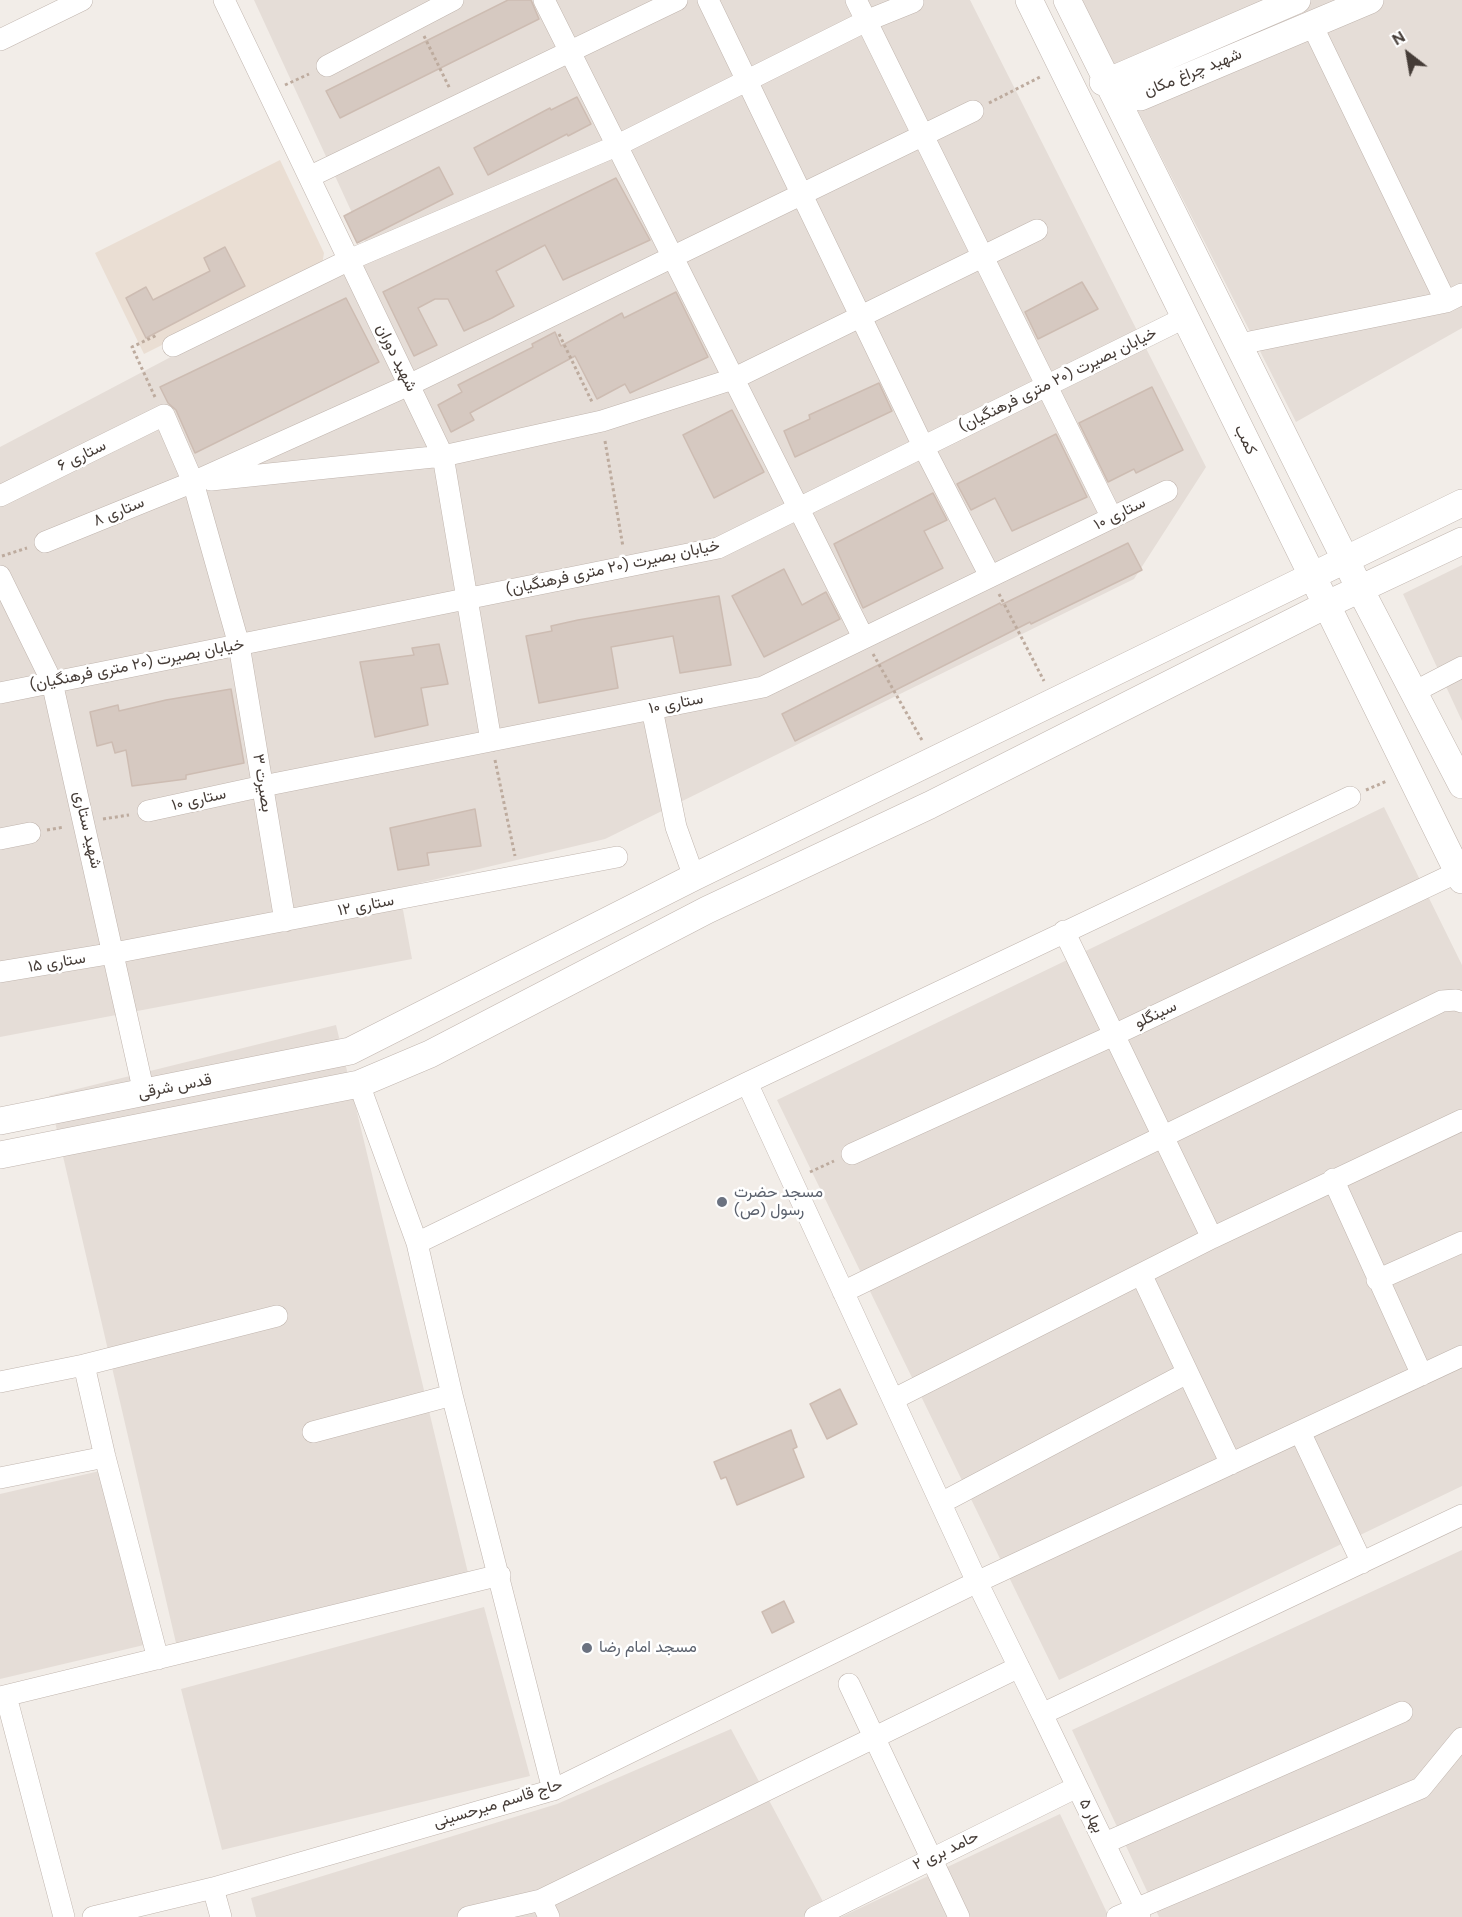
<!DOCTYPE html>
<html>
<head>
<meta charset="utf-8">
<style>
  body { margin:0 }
  #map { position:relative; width:1462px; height:1917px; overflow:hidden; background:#f2ede8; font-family:"DM Sans",sans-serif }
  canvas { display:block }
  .north { position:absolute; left:1378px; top:24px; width:60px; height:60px; -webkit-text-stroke:4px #fff; paint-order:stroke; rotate:329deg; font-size:16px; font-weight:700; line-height:24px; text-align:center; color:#453c37 }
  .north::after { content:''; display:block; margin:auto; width:21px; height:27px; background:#453c37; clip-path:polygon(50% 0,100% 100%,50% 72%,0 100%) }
</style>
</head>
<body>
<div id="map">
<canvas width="1462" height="1917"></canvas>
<div class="north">N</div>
</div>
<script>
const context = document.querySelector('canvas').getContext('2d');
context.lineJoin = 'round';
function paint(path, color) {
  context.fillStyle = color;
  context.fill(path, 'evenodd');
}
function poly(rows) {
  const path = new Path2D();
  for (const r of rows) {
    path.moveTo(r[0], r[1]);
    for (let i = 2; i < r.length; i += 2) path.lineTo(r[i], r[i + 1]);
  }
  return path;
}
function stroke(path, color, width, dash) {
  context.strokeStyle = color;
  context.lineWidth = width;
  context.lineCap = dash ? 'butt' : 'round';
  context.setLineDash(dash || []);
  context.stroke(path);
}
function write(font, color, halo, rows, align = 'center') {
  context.font = font + ' "DM Sans",Vazirmatn,sans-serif';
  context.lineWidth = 5;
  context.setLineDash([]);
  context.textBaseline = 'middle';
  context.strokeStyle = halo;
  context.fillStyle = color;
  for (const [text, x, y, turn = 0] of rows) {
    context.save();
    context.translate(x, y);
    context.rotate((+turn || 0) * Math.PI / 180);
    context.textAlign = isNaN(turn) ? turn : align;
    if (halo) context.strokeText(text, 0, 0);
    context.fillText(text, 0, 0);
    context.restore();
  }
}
paint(poly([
  [254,0,970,0,1206,467,1134,579,605,839,399,888,412,959,0,1037,0,447,370,252],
  [1071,0,1462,0,1462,328,1296,422,1109,54],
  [1462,565,1462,721,1403,594],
  [1384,807,1462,965,1462,1486,1059,1680,777,1100],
  [336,1025,469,1577,179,1656,49,1096],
  [104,1470,144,1645,0,1679,0,1494],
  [1462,1550,1462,1917,1159,1917,1072,1730],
  [484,1607,530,1776,222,1850,181,1689],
  [731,1729,828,1911,815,1917,256,1917,251,1898,557,1804],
  [1060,1814,1109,1917,841,1917]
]), '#e5ddd7');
paint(poly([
  [280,160,324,253,322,265,144,354,95,253]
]), '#eaded3');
const building = poly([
  [508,0,531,0,539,19,340,118,326,91,508,0],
  [577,97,591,124,568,136,567,134,488,175,474,148,550,108,551,110,577,97],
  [439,167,453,194,357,243,344,216,439,167],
  [616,178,650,240,563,280,545,245,496,271,514,306,492,318,464,331,448,299,435,299,418,308,437,345,414,356,383,292,616,178],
  [225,247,245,286,146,338,126,298,146,287,153,300,210,271,204,258,225,247],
  [1082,282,1098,309,1038,339,1025,312,1082,282],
  [676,292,708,357,630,393,625,384,597,399,575,356,470,413,474,420,451,432,438,405,462,392,458,385,533,347,532,344,555,332,561,346,622,313,624,318,676,292],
  [346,298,379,362,195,453,176,410,168,403,160,387,346,298],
  [879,383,892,411,795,457,784,431,810,419,809,415,879,383],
  [1152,387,1183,450,1136,473,1134,469,1108,482,1079,423,1152,387],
  [732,410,764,472,714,498,683,435,732,410],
  [1056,434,1087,497,1012,531,995,498,971,510,957,484,1056,434],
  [933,493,947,520,924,531,943,568,863,608,834,544,933,493],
  [1128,543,1142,570,1031,624,1030,622,795,741,782,714,1000,603,1001,605,1128,543],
  [784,569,802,605,826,592,840,619,764,657,732,596,784,569],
  [719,596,731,665,680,673,673,636,611,647,618,688,539,703,526,636,552,631,551,626,578,620,719,596],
  [439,644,448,684,421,688,428,725,375,737,360,662,414,655,412,648,439,644],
  [231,689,244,763,186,775,186,779,132,786,126,750,115,753,112,742,97,746,90,712,118,705,119,711,166,700,231,689],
  [475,809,481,846,427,853,429,865,398,870,390,828,475,809],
  [840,1389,857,1424,827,1439,810,1404,840,1389],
  [791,1430,797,1447,793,1449,804,1477,737,1505,726,1477,721,1479,714,1462,791,1430],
  [784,1601,794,1622,772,1633,762,1612,784,1601]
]);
paint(building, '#d6c9c1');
stroke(building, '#cdbcb2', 1.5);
const minor = poly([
  [224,0,443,456,491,741],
  [544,0,863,637],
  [708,0,923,446,990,576],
  [856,0,1112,518],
  [1312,25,1446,302],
  [0,40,82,0],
  [327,66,453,0],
  [309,177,677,0],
  [1240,344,1446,302,1462,294],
  [173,346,349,260,616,146,866,21,913,2],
  [211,480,443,456,602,421,733,379,1037,230],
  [0,496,164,415,193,482,239,645,285,921],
  [45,542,193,482,409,385,973,111],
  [0,576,52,682,144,1093],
  [0,693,718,548,1184,318],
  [1412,693,1462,667],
  [652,709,676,827,694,877],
  [148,811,263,786,763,687,1167,491],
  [0,839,30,833],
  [1064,931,1212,1238],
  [0,972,114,953,617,857],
  [747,1083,977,1582,1042,1714,1462,1515],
  [359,1084,417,1243,452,1395,553,1790],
  [852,1154,1114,1035,1458,872],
  [1333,1179,1422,1375],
  [417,1243,747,1083,1350,797],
  [1141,1274,1231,1464],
  [1377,1280,1462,1242],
  [843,1292,1442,1001,1456,1000,1462,1002],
  [84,1365,105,1457,158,1659],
  [0,1382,84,1365,277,1316],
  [894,1399,1212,1238,1462,1120],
  [313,1432,452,1395],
  [1300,1432,1362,1563],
  [0,1478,105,1457],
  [941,1503,1187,1373],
  [849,1684,959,1917],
  [6,1696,64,1917],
  [0,1697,500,1575],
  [1042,1714,1140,1917],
  [1105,1843,1402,1712],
  [213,1888,221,1917],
  [541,1900,549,1917],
  [93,1917,213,1888,553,1790,977,1582,1462,1356],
  [468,1917,541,1900,1019,1667],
  [815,1917,1077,1787],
  [1117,1917,1421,1788,1462,1738]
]);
const tertiary = poly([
  [1029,0,1462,880],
  [1067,0,1361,591,1462,785],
  [1103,82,1140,97,1370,0],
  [1107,82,1297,0],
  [0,1121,350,1051,694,877,1462,503],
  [0,1155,359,1084,430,1054,707,910,930,805,1328,604,1462,541]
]);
stroke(minor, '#c0b5ae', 22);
stroke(tertiary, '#c0b5ae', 28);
stroke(poly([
  [424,36,450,89],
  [285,85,309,74],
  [989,103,1042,76],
  [559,334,593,404],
  [155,397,132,347,157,335],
  [605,441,623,547],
  [2,556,27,548],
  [999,594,1044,681],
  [873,654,923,742],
  [495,760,515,856],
  [1366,790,1387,781],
  [103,819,129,815],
  [47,830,64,827],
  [810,1172,834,1161]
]), '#bdab9e', 3, [3, 3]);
stroke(minor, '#fff', 21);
stroke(tertiary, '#fff', 27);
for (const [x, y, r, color] of [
  [722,1202,6,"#6b7280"],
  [587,1648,6,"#6b7280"]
]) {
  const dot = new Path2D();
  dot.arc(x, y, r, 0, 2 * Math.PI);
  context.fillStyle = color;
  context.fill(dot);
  stroke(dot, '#fff', 2);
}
write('16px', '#453c37', '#fff', [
  ["شهید چراغ مکان",1193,73,-22],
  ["شهید دوران",396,358,64],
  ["خیابان بصیرت (۲۰ متری فرهنگیان)",1058,380,-26],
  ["کمب",1245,440,63],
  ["ستاری ۶",82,456,-26],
  ["ستاری ۸",119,512,-22],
  ["ستاری ۱۰",1120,514,-26],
  ["خیابان بصیرت (۲۰ متری فرهنگیان)",613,568,-12],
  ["خیابان بصیرت (۲۰ متری فرهنگیان)",137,665,-11],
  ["ستاری ۱۰",676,704,-11],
  ["بصیرت ۳",262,783,81],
  ["ستاری ۱۰",199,800,-13],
  ["شهید ستاری",87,830,77],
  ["ستاری ۱۲",366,906,-11],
  ["ستاری ۱۵",57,963,-9],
  ["سینگلو",1156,1015,-25],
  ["قدس شرقی",175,1087,-11],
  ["حاج قاسم میرحسینی",498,1804,-17],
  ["بهار ۵",1091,1816,64],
  ["حامد بری ۲",946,1851,-26]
]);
write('16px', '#5b616d', '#fff', [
  ["مسجد حضرت",734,1193],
  ["رسول (ص)",734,1211],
  ["مسجد امام رضا",599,1648]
], 'left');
</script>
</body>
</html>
